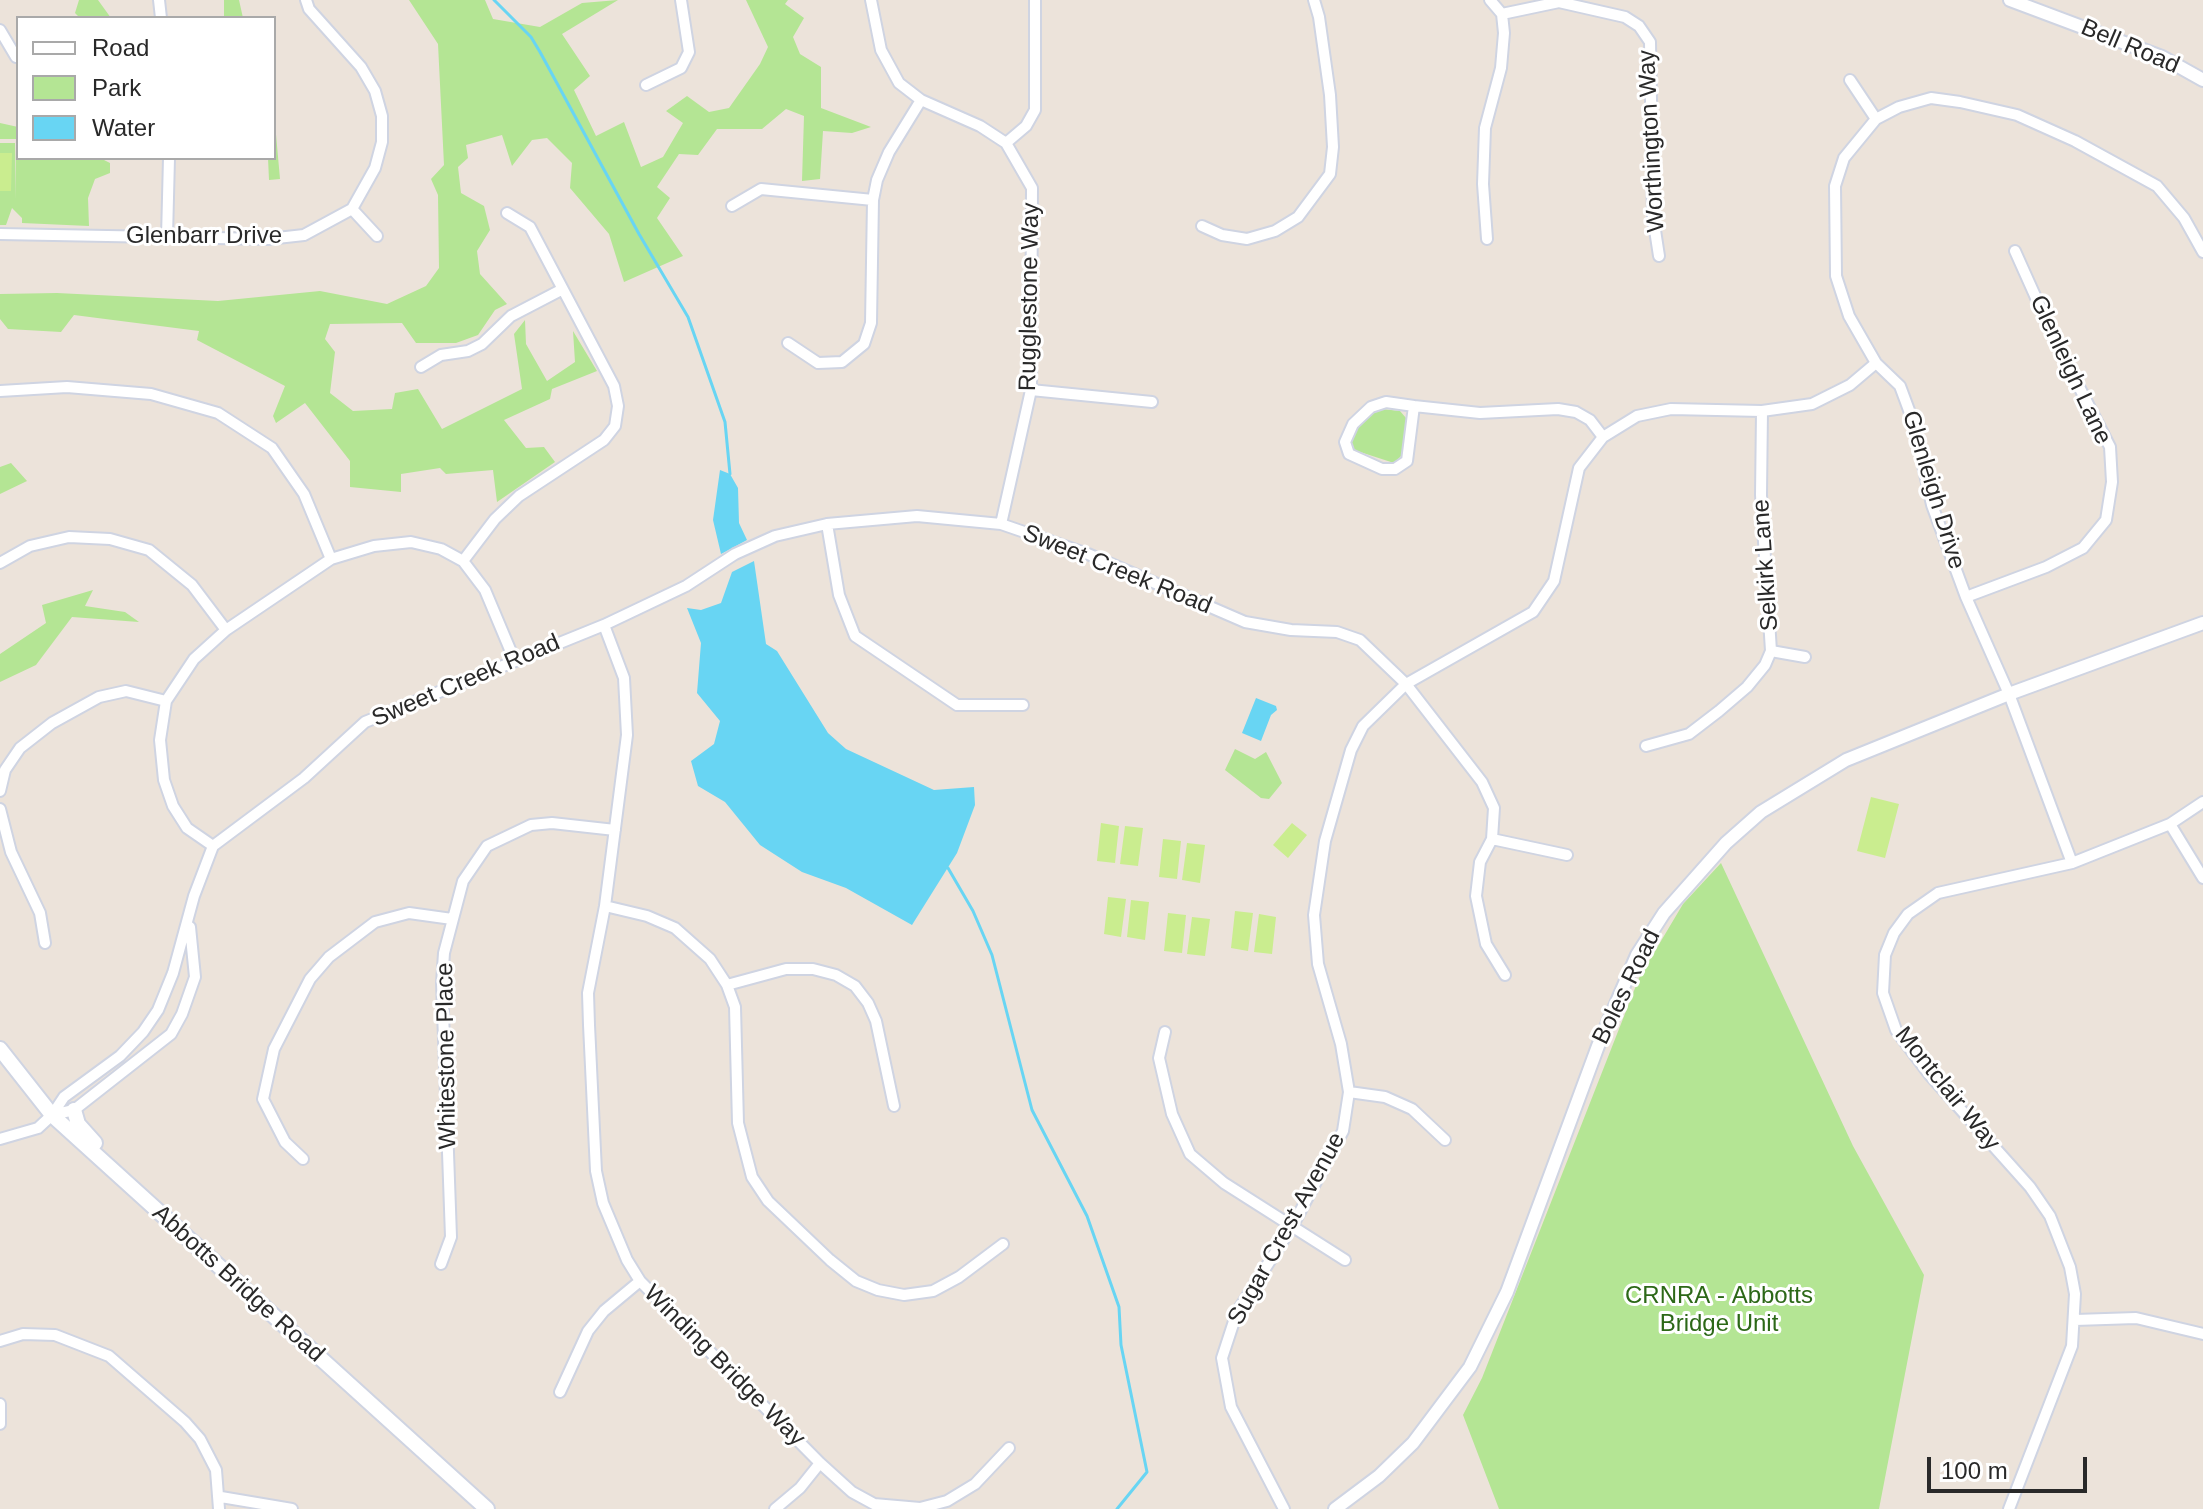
<!DOCTYPE html>
<html>
<head>
<meta charset="utf-8">
<style>
  body { margin:0 }
  #map { position:relative; width:2203px; height:1509px; overflow:hidden; background:#ece3da; font-family:Arial,sans-serif }
  canvas { display:block }
  .legend { position:absolute; left:16px; top:16px; width:260px; height:144px; box-sizing:border-box; background:#fff; border:2px solid #a9a9a9; margin:0; padding:10px 14px; list-style:none; font-size:24px; color:#292929 }
  .legend li { display:flex; align-items:center; gap:16px; height:40px }
  .legend b { width:40px; border:2px solid #a9a9a9 }
  .scale { position:absolute; left:1927px; top:1457px; width:160px; height:36px; box-sizing:border-box; border:4px solid #292929; border-top:0; padding-left:10px; font-size:24px; line-height:28px; white-space:nowrap; color:#292929; -webkit-text-stroke:6px #fff; paint-order:stroke }
</style>
</head>
<body>
<div id="map">
<canvas width="2203" height="1509"></canvas>
<ul class="legend">
<li><b style="height:10px;background:#fff"></b>Road</li>
<li><b style="height:22px;background:#b4e594"></b>Park</li>
<li><b style="height:22px;background:#68d5f3"></b>Water</li>
</ul>
<div class="scale">100 m</div>
</div>
<script>
const context = document.querySelector('canvas').getContext('2d');
context.lineJoin = 'round';
function paint(path, color) {
  context.fillStyle = color;
  context.fill(path, 'evenodd');
}
function poly(rows) {
  const path = new Path2D();
  for (const r of rows) {
    path.moveTo(r[0], r[1]);
    for (let i = 2; i < r.length; i += 2) path.lineTo(r[i], r[i + 1]);
  }
  return path;
}
function stroke(path, color, width, dash) {
  context.strokeStyle = color;
  context.lineWidth = width;
  context.lineCap = dash ? 'butt' : 'round';
  context.setLineDash(dash || []);
  context.stroke(path);
}
function write(font, color, halo, rows, align = 'center') {
  context.font = font + ' Arial,sans-serif';
  context.lineWidth = 6;
  context.setLineDash([]);
  context.textBaseline = 'middle';
  context.strokeStyle = halo;
  context.fillStyle = color;
  for (const [text, x, y, turn = 0] of rows) {
    context.save();
    context.translate(x, y);
    context.rotate((+turn || 0) * Math.PI / 180);
    context.textAlign = isNaN(turn) ? turn : align;
    if (halo) context.strokeText(text, 0, 0);
    context.fillText(text, 0, 0);
    context.restore();
  }
}
paint(poly([
  [79,0,98,0,111,18,80,18,75,13],
  [224,0,239,0,243,18,224,18],
  [409,0,485,0,493,19,540,27,582,3,618,0,562,34,590,76,574,90,596,136,624,122,641,167,663,157,683,123,666,111,687,96,709,112,729,108,760,64,768,47,746,0,788,0,785,4,804,18,793,37,800,54,821,67,821,108,871,127,852,133,823,131,820,179,802,181,804,116,786,109,762,129,717,129,698,155,679,154,657,187,670,198,657,218,683,256,624,282,609,234,570,188,572,163,547,138,532,140,512,166,502,135,466,145,468,158,458,167,461,193,484,206,490,230,477,251,480,274,507,304,495,310,478,335,456,343,416,343,402,323,330,324,325,339,335,352,330,393,353,411,392,409,395,393,418,389,442,429,522,389,514,334,525,320,526,344,547,381,575,362,573,331,597,371,552,389,550,399,504,420,526,448,544,447,555,462,497,502,493,470,446,474,440,468,401,474,401,492,350,487,350,461,305,403,276,423,273,416,285,386,197,340,199,331,74,315,61,332,8,329,0,319,0,294,57,293,218,301,320,291,387,304,426,286,439,268,438,195,431,179,444,165,438,44],
  [274,112,280,179,269,180,268,158,274,158],
  [0,123,18,127,18,158,100,158,110,163,110,173,95,179,88,198,89,226,22,223,22,218,12,208,6,225,0,225,0,143,15,143,16,200,16,139,0,139],
  [1381,409,1400,411,1406,418,1404,453,1394,463,1354,450,1350,445,1354,429,1371,413],
  [11,463,27,481,0,494,0,467],
  [93,590,85,606,125,612,139,622,72,617,36,665,0,682,0,654,46,623,42,605],
  [1235,749,1255,759,1266,752,1282,783,1269,799,1261,798,1225,770],
  [1721,863,1853,1146,1924,1275,1879,1509,1499,1509,1463,1415,1482,1378,1639,978,1683,904]
]), '#b4e594');
paint(poly([
  [0,153,12,153,11,191,0,191],
  [1871,797,1899,804,1885,858,1857,851],
  [1101,823,1119,826,1115,863,1097,861],
  [1292,823,1307,835,1288,858,1273,845],
  [1125,826,1143,828,1138,866,1120,864],
  [1163,839,1181,841,1177,879,1159,877],
  [1187,843,1205,845,1200,883,1182,880],
  [1108,897,1126,899,1121,937,1104,934],
  [1131,900,1149,902,1145,940,1127,937],
  [1235,911,1253,913,1248,951,1231,948],
  [1168,913,1186,915,1182,953,1164,951],
  [1259,914,1276,917,1272,954,1254,952],
  [1192,917,1210,919,1205,956,1187,954]
]), '#caed8f');
paint(poly([
  [720,470,730,474,738,488,739,523,747,540,721,554,713,520],
  [754,561,766,644,777,651,828,733,846,749,934,790,974,787,975,805,957,853,912,925,846,888,802,872,760,845,725,802,698,786,691,761,714,744,720,721,697,693,701,643,687,608,701,610,721,603,732,572],
  [1256,698,1276,706,1277,710,1271,715,1261,741,1242,733]
]), '#68d5f3');
stroke(poly([
  [494,0,531,37,540,52,639,234,688,317,725,422,730,474],
  [948,868,973,911,992,955,1032,1110,1087,1216,1119,1307,1121,1345,1147,1472,1117,1509]
]), '#68d5f3', 3);
const minor = poly([
  [159,0,161,18],
  [871,0,881,50,899,83,921,100,980,126,1006,143,1032,188,1031,390,1001,524],
  [1502,14,1559,2,1625,17,1639,26,1650,42,1653,217,1659,256],
  [0,30,16,57],
  [1850,80,1876,119],
  [646,85,681,68,689,52,681,0],
  [1006,143,1026,126,1035,110,1035,0],
  [732,206,761,189,873,200],
  [352,209,377,236],
  [1202,226,1222,235,1247,239,1275,231,1298,217,1330,174,1333,147,1330,95,1319,17,1314,0],
  [0,234,268,239,304,235,352,209,375,168,382,142,382,116,375,91,361,67,309,9,306,0],
  [167,237,169,158],
  [1487,239,1483,184,1485,128,1501,68,1504,33,1502,14,1490,0],
  [788,343,818,363,842,362,864,344,871,323,873,200,877,180,889,152,921,100],
  [421,367,441,355,468,351,482,344,511,316,561,290],
  [1031,390,1152,402],
  [0,391,67,387,151,394,218,413,272,448,304,494,331,559],
  [1386,402,1414,406,1407,461,1395,469,1382,469,1349,454,1345,442,1353,424,1371,407,1386,402],
  [1414,406,1480,413,1558,409,1576,412,1590,420,1603,437],
  [827,524,839,595,855,636,957,705,1023,705],
  [463,561,495,519,519,496,604,440,615,426,618,406,614,386,530,227,507,213],
  [0,563,30,546,69,537,110,539,149,550,192,585,226,630],
  [1966,597,2046,567,2083,548,2106,520,2112,482,2110,447,2054,338,2015,251],
  [604,625,624,678,627,735,605,906,588,993,589,1025,596,1171,603,1203,627,1260,640,1281,820,1463,852,1492,874,1504,920,1508,947,1501,975,1484,1009,1448],
  [1771,651,1805,657],
  [1646,746,1689,734,1719,711,1747,687,1765,665,1771,651,1761,495,1762,411],
  [0,791,5,770,20,748,52,723,99,697,126,691,166,701],
  [0,809,11,852,40,913,45,943],
  [2170,824,2203,878],
  [1492,839,1567,855],
  [213,846,187,828,173,806,164,780,160,740,166,701,194,659,226,630,331,559,374,546,411,542,441,549,463,561,485,590,514,659],
  [2072,863,2009,694,1966,597,1932,505,1913,421,1900,386,1876,363,1849,316,1836,276,1835,186,1844,158,1876,119,1899,107,1931,98,1960,102,2017,115,2075,141,2157,186,2184,218,2203,252],
  [605,906,647,916,675,928,710,959,727,985,735,1007,738,1123,752,1177,768,1201,830,1260,856,1281,878,1290,904,1295,933,1291,959,1277,1003,1244],
  [727,985,786,969,813,969,836,975,855,986,868,1003,876,1021,894,1106],
  [1165,1032,1159,1058,1172,1114,1190,1154,1224,1183,1345,1260],
  [1349,1092,1385,1097,1412,1109,1445,1140],
  [52,1115,74,1110,171,1034,182,1014,195,977,190,927],
  [0,1139,38,1128,52,1115,64,1097,120,1056,143,1032,158,1010,173,973,194,896,213,846,304,778,365,722,604,625,686,586,735,554,775,536,827,524,917,516,1001,524,1088,554,1245,622,1291,630,1337,632,1360,640,1406,684,1482,782,1494,808,1492,839,1480,862,1476,896,1486,944,1505,975],
  [303,1159,285,1142,263,1099,274,1049,310,979,329,957,375,922,409,913,452,919],
  [441,1264,451,1237,442,983,444,953,463,881,487,846,531,825,552,823,615,830],
  [2075,1320,2136,1318,2203,1334],
  [0,1341,23,1334,55,1335,109,1356,185,1422,200,1439,216,1470,219,1509],
  [560,1392,588,1331,604,1311,640,1281],
  [0,1404,0,1424],
  [221,1497,292,1509],
  [775,1509,800,1488,820,1463],
  [1284,1509,1231,1407,1222,1358,1237,1312,1293,1225,1343,1131,1349,1092,1341,1044,1318,964,1314,915,1325,841,1351,750,1363,726,1406,684,1533,612,1554,581,1579,468,1603,437,1637,416,1671,409,1762,411,1812,404,1850,385,1876,363],
  [2009,1509,2072,1346,2075,1294,2070,1267,2050,1216,2030,1187,1929,1074,1896,1030,1883,993,1885,955,1894,933,1908,914,1938,893,2072,863,2170,824,2203,802]
]);
const tertiary = poly([
  [2010,0,2162,57,2203,80],
  [1335,1509,1379,1476,1413,1443,1470,1367,1507,1292,1598,1046,1637,955,1664,913,1726,843,1761,812,1846,760,2009,694,2203,623]
]);
const secondary = poly([
  [0,1049,52,1115,487,1509],
  [74,1110,78,1124,95,1143]
]);
stroke(minor, '#cfd4e2', 14);
stroke(tertiary, '#cfd4e2', 16);
stroke(secondary, '#cfd4e2', 18);
stroke(minor, '#fff', 10);
stroke(tertiary, '#fff', 12);
stroke(secondary, '#fff', 14);
write('24px', '#292929', '#fff', [
  ["Bell Road",2130,47,23],
  ["Worthington Way",1652,141,-93],
  ["Glenbarr Drive",204,236],
  ["Rugglestone Way",1030,297,-89],
  ["Glenleigh Lane",2070,370,65],
  ["Glenleigh Drive",1933,490,73],
  ["Selkirk Lane",1766,565,-94],
  ["Sweet Creek Road",1117,570,22],
  ["Sweet Creek Road",466,681,-23],
  ["Boles Road",1627,987,-64],
  ["Whitestone Place",447,1056,-91],
  ["Montclair Way",1947,1089,51],
  ["Sugar Crest Avenue",1287,1229,-61],
  ["Abbotts Bridge Road",238,1284,42],
  ["Winding Bridge Way",724,1366,45]
]);
write('24px', '#2c6817', '#fff', [
  ["CRNRA - Abbotts",1719,1296],
  ["Bridge Unit",1719,1324]
]);
</script>
</body>
</html>
